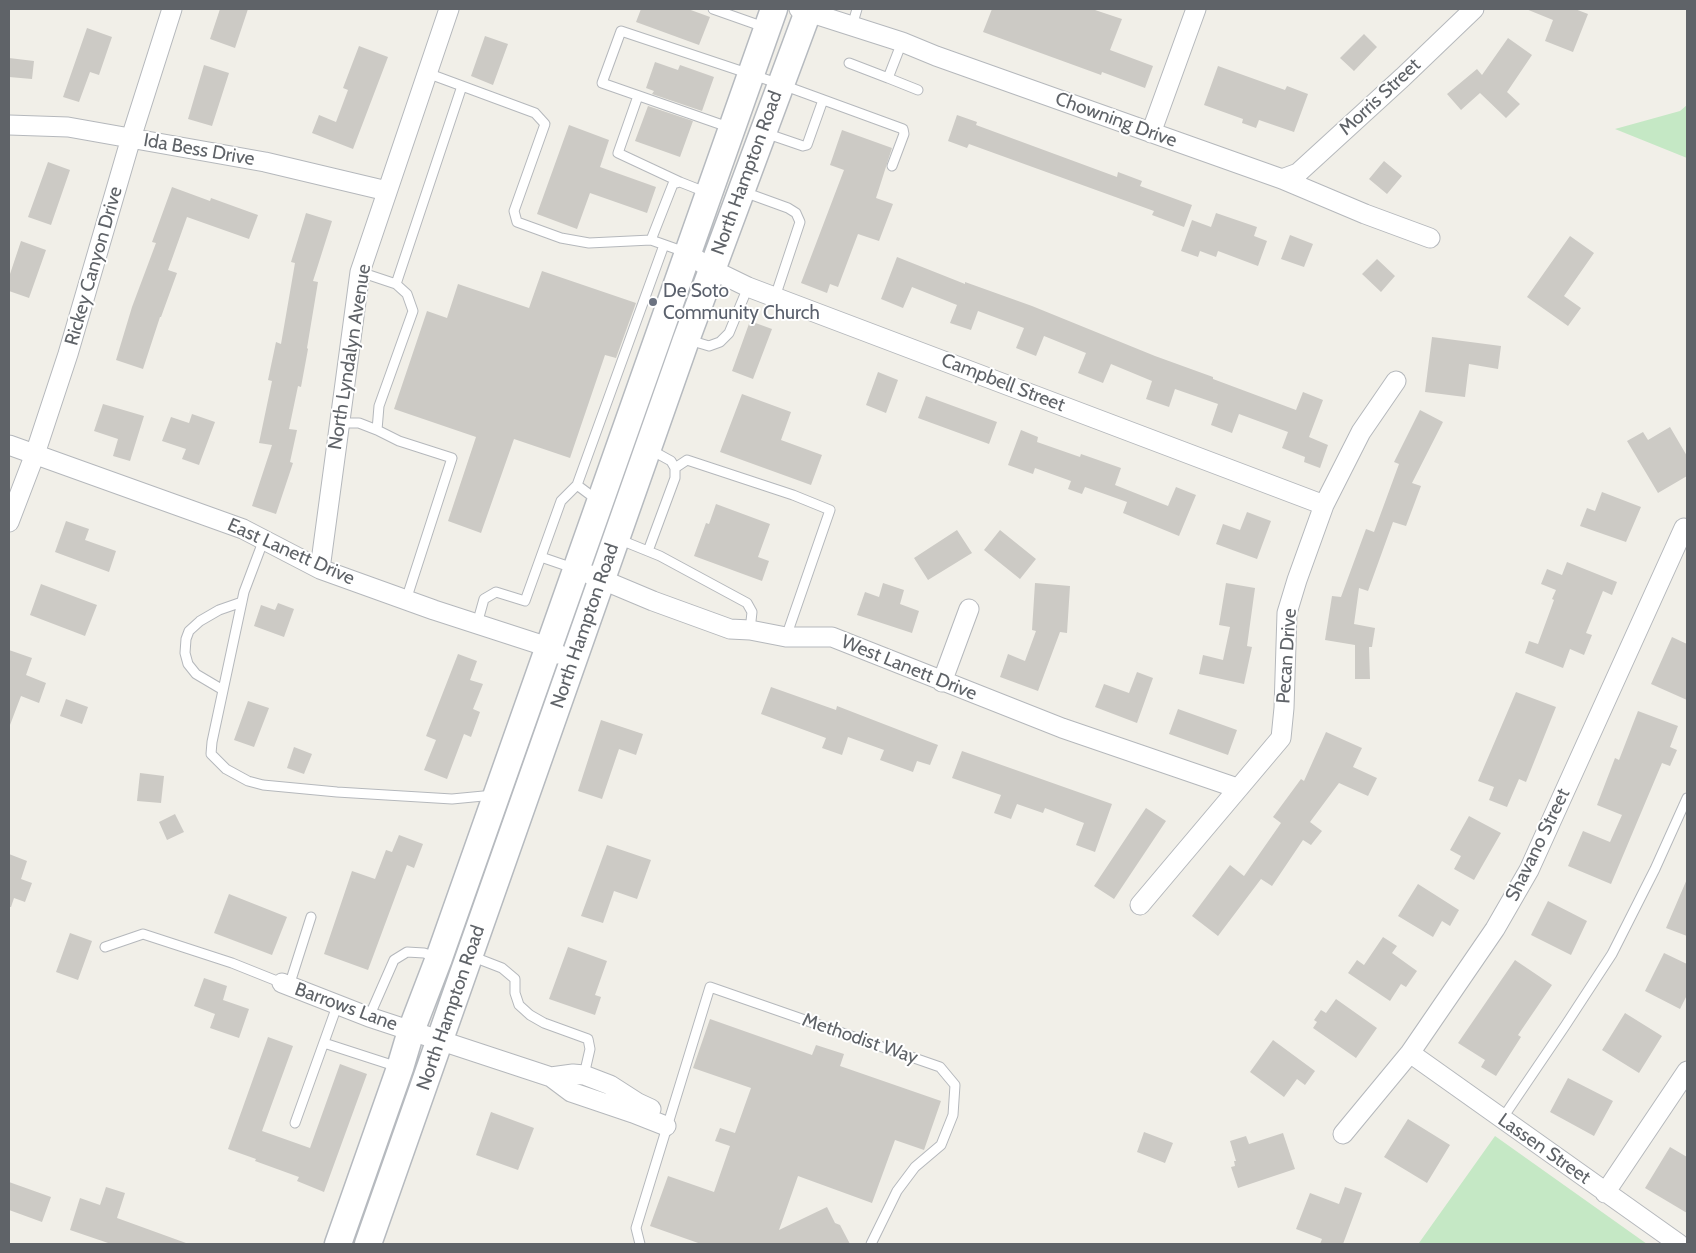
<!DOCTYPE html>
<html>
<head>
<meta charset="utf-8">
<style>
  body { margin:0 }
  #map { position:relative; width:1696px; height:1253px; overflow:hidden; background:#f1efe8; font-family:Cabin,sans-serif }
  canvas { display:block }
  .frame { position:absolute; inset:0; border:10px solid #5f6368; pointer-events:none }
</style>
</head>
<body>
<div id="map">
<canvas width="1696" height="1253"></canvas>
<div class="frame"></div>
</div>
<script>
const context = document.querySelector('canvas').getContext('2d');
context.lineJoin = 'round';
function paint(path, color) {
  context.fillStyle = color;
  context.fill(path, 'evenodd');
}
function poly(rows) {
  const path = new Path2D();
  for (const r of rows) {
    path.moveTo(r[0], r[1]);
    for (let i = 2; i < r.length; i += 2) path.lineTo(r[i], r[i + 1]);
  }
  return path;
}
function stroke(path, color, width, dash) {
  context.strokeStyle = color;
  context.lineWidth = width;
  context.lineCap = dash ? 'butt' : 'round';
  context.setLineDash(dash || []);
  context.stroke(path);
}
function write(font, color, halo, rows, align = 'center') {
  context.font = font + ' Cabin,sans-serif';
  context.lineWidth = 4;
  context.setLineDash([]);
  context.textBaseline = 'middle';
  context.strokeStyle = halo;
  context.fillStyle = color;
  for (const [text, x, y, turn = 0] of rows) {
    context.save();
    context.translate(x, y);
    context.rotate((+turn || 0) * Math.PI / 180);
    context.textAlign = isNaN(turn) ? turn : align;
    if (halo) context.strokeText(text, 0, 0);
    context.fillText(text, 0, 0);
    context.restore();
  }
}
paint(poly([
  [1687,105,1687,158,1615,129,1680,111],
  [1495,1136,1647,1244,1423,1244,1419,1243]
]), '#c5e8c5');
paint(poly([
  [220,9,248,9,235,48,210,39],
  [641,9,688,9,710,17,699,45,636,22],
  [992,9,1092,9,1122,19,1110,50,1153,66,1145,88,1102,72,1101,75,983,32],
  [1526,9,1575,9,1588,14,1573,52,1545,41,1553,20],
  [87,28,112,37,99,75,90,72,79,102,63,97],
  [1364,34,1377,47,1354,71,1340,58],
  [485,36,508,44,493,85,471,76],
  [1508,38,1532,55,1507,92,1520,104,1506,118,1480,93,1461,110,1447,94,1477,69,1482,75],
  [359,46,388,57,353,149,312,133,319,115,336,122,348,90,343,88],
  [9,58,34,61,32,79,9,77],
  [655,62,678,70,680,65,714,77,702,111,652,94,654,91,646,88],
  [204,65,229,73,212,126,188,119],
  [1218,66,1285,90,1287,86,1308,94,1294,132,1259,120,1256,128,1242,123,1243,119,1204,105],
  [648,106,693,121,680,157,635,141],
  [957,115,977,122,976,125,1117,177,1118,172,1142,181,1140,186,1192,205,1184,227,1152,215,1154,211,969,144,967,148,948,141],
  [569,125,609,140,600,167,656,187,647,213,590,193,577,229,537,214],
  [842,130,892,148,876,198,893,204,879,241,858,234,838,287,830,284,827,293,801,283,844,170,830,165],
  [1384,161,1402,176,1387,194,1369,179],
  [48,162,70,170,51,225,28,217],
  [172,187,210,201,211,198,258,215,249,239,187,217,168,270,177,273,161,317,160,317,143,369,116,360,132,307,156,243,152,242],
  [306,213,332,221,313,281,318,282,307,348,308,349,301,387,298,386,289,429,297,430,290,462,293,463,276,514,252,506,272,445,259,443,272,381,268,380,276,342,281,344,295,263,291,262],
  [1216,213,1257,227,1254,236,1267,241,1258,266,1218,251,1216,257,1200,251,1198,257,1181,251,1192,220,1211,227],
  [1290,235,1313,244,1304,267,1281,259],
  [1570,236,1594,253,1564,296,1581,308,1568,326,1527,297],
  [21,241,46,250,29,298,9,291,9,277],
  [897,257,965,284,965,282,1032,306,1155,356,1213,377,1213,379,1296,410,1303,392,1323,400,1309,437,1328,445,1320,468,1304,462,1305,457,1282,448,1288,432,1239,414,1232,433,1211,425,1218,404,1175,389,1169,407,1146,399,1152,381,1111,364,1103,383,1078,373,1086,353,1044,336,1036,356,1016,348,1024,328,978,311,971,330,950,323,957,305,912,287,903,308,881,299],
  [1377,259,1395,276,1381,292,1362,274],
  [542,271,636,303,616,358,605,355,570,458,514,439,481,533,448,521,476,437,394,409,427,311,447,318,458,284,529,308],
  [750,321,772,329,753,379,732,371],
  [1432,337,1501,346,1498,369,1469,364,1465,397,1425,392],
  [878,372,898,380,886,413,866,405],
  [742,394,791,412,781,440,822,455,811,485,720,452],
  [926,396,997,422,989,444,918,418],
  [103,404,144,416,130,461,113,456,118,439,94,431],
  [1420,410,1443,422,1412,483,1421,486,1406,526,1393,522,1368,591,1359,588,1354,624,1375,628,1372,647,1369,647,1370,679,1355,679,1355,645,1325,640,1332,596,1341,597,1366,529,1374,532,1399,464,1394,462],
  [192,414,215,422,199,465,182,459,186,449,162,441,171,417,189,423],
  [1670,427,1687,456,1687,476,1658,493,1627,441,1643,432,1648,440],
  [1021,430,1038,437,1037,442,1080,457,1081,454,1121,468,1115,485,1168,506,1176,487,1196,495,1179,536,1123,513,1127,502,1085,487,1082,494,1068,489,1071,481,1035,468,1033,474,1008,465],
  [1602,492,1641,507,1626,542,1580,526,1587,508,1595,511],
  [716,504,770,524,758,557,769,561,762,581,694,556,706,523,709,524],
  [1247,512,1271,521,1257,559,1216,544,1223,524,1240,530],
  [66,521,89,529,85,540,116,551,109,572,55,552],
  [957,530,972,553,928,580,914,558],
  [1000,530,1036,559,1020,579,984,550],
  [1567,562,1617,582,1612,595,1603,591,1586,633,1592,635,1584,655,1570,649,1563,668,1525,653,1529,641,1538,644,1554,600,1552,599,1556,590,1541,584,1547,569,1562,575],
  [883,583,904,590,900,604,919,611,912,633,857,615,865,592,879,597],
  [1035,583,1070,586,1067,633,1060,632,1038,691,1000,677,1008,654,1025,661,1036,631,1032,630],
  [1226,583,1255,588,1247,646,1252,647,1244,684,1199,674,1203,655,1223,660,1230,627,1219,625],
  [41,584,97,605,85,636,30,615],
  [278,603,294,609,284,637,254,626,261,605,275,610],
  [1672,637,1687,644,1687,700,1651,684],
  [9,650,32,658,26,675,46,683,39,703,21,696,10,725,9,724],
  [458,654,477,661,470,680,483,684,473,709,480,712,471,737,464,734,447,779,424,770,436,740,426,736],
  [1137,672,1153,678,1137,723,1095,707,1104,684,1129,693],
  [771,687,836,710,837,706,938,745,930,765,917,761,913,772,880,760,884,750,848,737,842,755,822,748,826,738,761,714],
  [1516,692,1556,707,1526,782,1519,779,1507,807,1489,800,1494,787,1478,781],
  [66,699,88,707,82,724,60,716],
  [248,701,269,708,254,747,234,740],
  [1178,709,1237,730,1228,755,1169,734],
  [1638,711,1678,726,1670,747,1677,750,1670,766,1662,763,1611,884,1568,866,1583,831,1610,842,1622,815,1597,805,1615,758,1619,760],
  [601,720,643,734,636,755,619,749,602,799,578,791],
  [1326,732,1362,748,1353,767,1377,778,1368,796,1339,783,1310,822,1322,831,1311,845,1303,840,1272,886,1261,879,1218,936,1192,916,1230,865,1244,876,1281,823,1273,817,1301,779,1304,781],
  [294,747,312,754,304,774,287,768],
  [962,751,1112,804,1095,852,1076,845,1084,823,1045,808,1043,813,1017,804,1011,819,994,813,1001,795,952,778],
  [140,773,164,776,161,803,137,801],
  [1146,808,1166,821,1114,899,1094,886],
  [175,814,184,832,167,840,159,822],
  [1469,816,1501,833,1474,880,1454,869,1461,856,1450,850],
  [399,835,423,844,414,868,407,865,368,970,324,954,352,871,375,879,386,850,392,852],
  [607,845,651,860,637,899,614,891,603,923,581,916],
  [9,854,27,861,21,879,32,883,25,902,14,898,11,907,9,907],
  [1687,879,1687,936,1666,928],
  [1418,884,1459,910,1450,926,1442,921,1433,937,1398,916],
  [229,894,287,917,272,955,214,933],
  [1548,901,1587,921,1571,955,1531,935],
  [70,933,92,941,78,980,56,972],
  [1383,937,1397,946,1392,953,1417,971,1406,987,1401,984,1390,1001,1348,973,1357,960,1364,965],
  [568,947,607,961,595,995,601,997,595,1015,549,999],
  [1664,953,1687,964,1687,995,1680,1009,1645,991],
  [1515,960,1552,985,1518,1035,1521,1037,1496,1076,1481,1067,1485,1060,1458,1043],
  [204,978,227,986,223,1000,249,1009,239,1038,210,1028,215,1014,194,1006],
  [1336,999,1377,1028,1356,1058,1313,1028,1317,1022,1314,1020,1321,1010,1326,1013],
  [1625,1013,1662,1036,1639,1073,1602,1050],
  [710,1019,812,1055,816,1045,844,1054,840,1066,941,1101,924,1150,895,1140,872,1203,798,1176,779,1230,827,1207,835,1223,840,1225,850,1244,701,1244,650,1226,668,1176,714,1192,730,1146,715,1141,720,1128,735,1133,751,1088,693,1068],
  [268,1037,293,1046,262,1131,310,1148,340,1064,367,1074,324,1192,297,1181,299,1177,255,1161,256,1159,228,1149],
  [1273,1040,1315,1071,1305,1085,1297,1079,1284,1097,1250,1072],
  [1568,1078,1613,1101,1594,1136,1550,1112],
  [491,1112,534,1128,518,1170,476,1155],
  [1408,1119,1450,1145,1427,1183,1384,1157],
  [1144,1132,1173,1143,1165,1163,1137,1152],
  [1283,1133,1295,1169,1238,1188,1231,1167,1235,1166,1234,1161,1236,1161,1230,1141,1246,1136,1249,1144],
  [1670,1147,1687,1157,1687,1213,1645,1188],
  [9,1182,51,1197,42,1222,9,1210],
  [106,1187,125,1193,117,1218,186,1243,186,1244,111,1244,70,1230,80,1198,100,1205],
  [1345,1187,1362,1193,1343,1244,1320,1244,1322,1239,1296,1229,1310,1193,1339,1204]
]), '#cccac5');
const service = poly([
  [713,9,764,27],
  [852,26,857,9],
  [849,63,888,78,902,42],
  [427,73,535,113,545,124,514,211,517,222,561,238,589,243,651,240],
  [888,78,918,90],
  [638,96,618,153,680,182],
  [731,128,602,83,621,31,780,84,903,129,904,134,892,166],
  [765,133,803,146,807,145,823,100],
  [744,192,788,208,796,213,800,222,775,297],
  [685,252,651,240,673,184,680,182,708,193],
  [360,272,396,284,462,86],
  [689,340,709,346,720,342,729,333,748,287],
  [339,423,359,423,377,430,379,406,413,311,407,294,396,284],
  [377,430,399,441,452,458,406,600],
  [675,468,687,460,793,495,830,510,786,637],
  [597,500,577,485,664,245],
  [264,539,244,592,212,742,211,754,226,769,248,781,263,785,337,792,452,799,494,795],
  [618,539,660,556,747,603,752,612,750,630],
  [648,551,675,478,675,468,671,461,651,450],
  [541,557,573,568],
  [477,624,484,599,496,592,525,601,561,501,577,485],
  [223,690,196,674,188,664,185,653,186,639,189,631,200,621,219,610,242,602],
  [105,947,143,934,232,963,282,983],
  [471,956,502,968,515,979,515,993,519,1005,530,1015,544,1023,588,1039,590,1049,584,1075],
  [289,986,311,917],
  [369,1017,394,960,407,952,424,953,436,957],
  [324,1043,398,1067],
  [1502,1119,1565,1026,1612,954,1655,869,1687,798],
  [295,1123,337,1006],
  [640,1244,636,1228,710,987,940,1067,955,1085,953,1115,941,1145,915,1167,897,1191,871,1244]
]);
const minor = poly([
  [799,9,902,42,936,56,1282,179,1365,214,1430,238],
  [9,125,68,127,265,162,387,191],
  [1151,133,1196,9],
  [1282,179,1298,173,1403,77,1474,9],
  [687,253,711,269,748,287,1324,505],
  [9,445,243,529,320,569,434,610,548,647,558,654],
  [9,522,35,454,68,354,131,138,172,9],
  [320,569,360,272,449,9],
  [591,575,653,601,730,629,750,630,786,637,832,637,1062,728,1237,788],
  [942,682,969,609],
  [1140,905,1281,738,1284,708,1287,613,1297,580,1324,505,1361,432,1396,381],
  [282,983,369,1017,551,1077,571,1092,633,1113,666,1126],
  [1410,1053,1679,1244],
  [551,1077,573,1074,584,1075,610,1085,638,1103,651,1109],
  [1343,1134,1410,1053,1495,929,1529,870,1684,528,1687,529],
  [1605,1193,1687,1071]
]);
const secondary = poly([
  [338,1244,400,1068,411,1031,439,958,774,9],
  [368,1244,686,340,809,9]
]);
stroke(service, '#b5b8bc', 11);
stroke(minor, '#b5b8bc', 21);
stroke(secondary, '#b6babf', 29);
stroke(service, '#fff', 9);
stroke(minor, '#fff', 19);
stroke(secondary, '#fff', 26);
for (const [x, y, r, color] of [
  [653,302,5,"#6b7280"]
]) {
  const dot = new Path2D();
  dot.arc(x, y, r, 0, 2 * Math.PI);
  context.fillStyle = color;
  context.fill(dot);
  stroke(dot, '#fff', 2);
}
write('19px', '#5f6368', '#fff', [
  ["Morris Street",1380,97,-43],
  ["Chowning Drive",1116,120,20],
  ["Ida Bess Drive",199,150,10],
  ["North Hampton Road",747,173,-70],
  ["Rickey Canyon Drive",94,266,-74],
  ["North Lyndalyn Avenue",350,357,-81],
  ["Campbell Street",1003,383,21],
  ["East Lanett Drive",291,552,24],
  ["North Hampton Road",585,626,-71],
  ["Pecan Drive",1287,656,-86],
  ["West Lanett Drive",909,668,22],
  ["Shavano Street",1538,845,-64],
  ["Barrows Lane",346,1007,20],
  ["North Hampton Road",451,1008,-71],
  ["Methodist Way",860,1039,19],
  ["Lassen Street",1544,1149,35]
]);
write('19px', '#5b616d', '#fff', [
  ["De Soto",663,291],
  ["Community Church",663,313]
], 'left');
</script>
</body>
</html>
